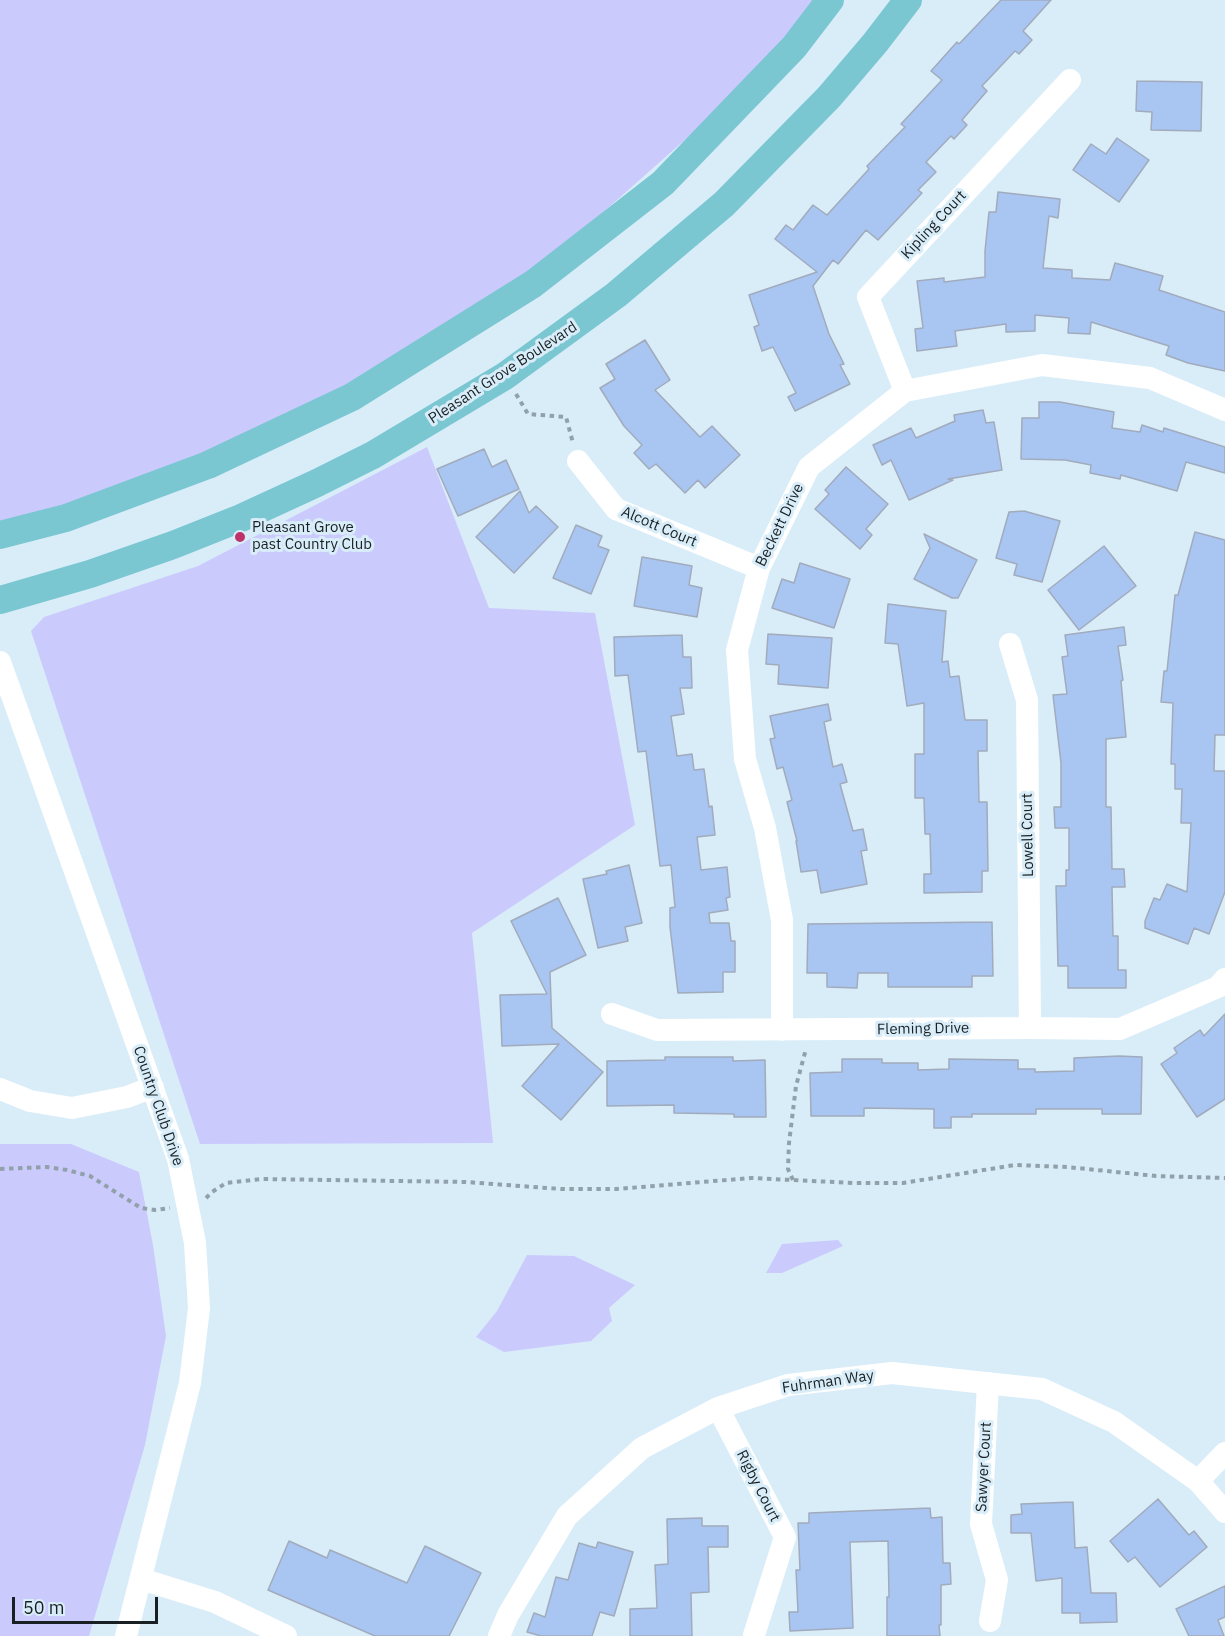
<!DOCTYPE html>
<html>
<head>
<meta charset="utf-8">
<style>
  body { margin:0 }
  #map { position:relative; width:1225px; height:1636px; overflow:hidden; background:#d9edf9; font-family:"IBM Plex Sans",sans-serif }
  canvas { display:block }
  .scale { position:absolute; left:12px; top:1597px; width:146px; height:27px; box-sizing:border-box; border:3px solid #182024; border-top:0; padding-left:8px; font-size:18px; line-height:21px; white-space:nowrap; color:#182024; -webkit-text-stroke:4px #d9edf9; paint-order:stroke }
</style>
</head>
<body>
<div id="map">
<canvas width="1225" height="1636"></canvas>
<div class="scale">50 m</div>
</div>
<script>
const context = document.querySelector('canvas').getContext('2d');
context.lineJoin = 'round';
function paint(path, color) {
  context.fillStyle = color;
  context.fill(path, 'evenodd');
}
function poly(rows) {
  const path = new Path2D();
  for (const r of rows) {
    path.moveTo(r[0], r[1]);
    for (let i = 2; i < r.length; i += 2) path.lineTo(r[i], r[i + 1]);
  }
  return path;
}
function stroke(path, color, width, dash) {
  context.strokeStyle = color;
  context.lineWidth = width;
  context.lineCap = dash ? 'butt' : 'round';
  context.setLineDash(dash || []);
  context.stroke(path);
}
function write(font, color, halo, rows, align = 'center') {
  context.font = font + ' "IBM Plex Sans",sans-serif';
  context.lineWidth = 6;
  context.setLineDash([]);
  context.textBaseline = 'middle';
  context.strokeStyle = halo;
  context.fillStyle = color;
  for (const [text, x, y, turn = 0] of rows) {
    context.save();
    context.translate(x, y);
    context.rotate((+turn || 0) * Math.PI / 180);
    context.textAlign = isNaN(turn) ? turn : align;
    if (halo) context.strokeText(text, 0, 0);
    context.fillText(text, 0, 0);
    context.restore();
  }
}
paint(poly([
  [0,0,817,0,755,70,696,130,591,223,525,274,383,366,246,436,89,498,0,524],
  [427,447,489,608,595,613,635,825,472,933,493,1143,200,1144,31,631,44,617,198,566],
  [0,1144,71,1144,139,1172,153,1245,166,1336,145,1445,89,1636,0,1636],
  [838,1240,843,1246,782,1273,766,1273,782,1244],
  [527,1255,574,1256,635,1285,609,1308,612,1321,591,1341,504,1352,476,1337,497,1311]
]), '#cbcafd');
const building = poly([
  [1001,0,1051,0,1023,31,1032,40,1019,54,1015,51,982,86,987,91,962,120,967,125,954,139,951,136,926,162,936,172,918,190,922,193,878,240,866,230,838,264,833,260,813,286,829,334,844,364,840,365,850,384,795,411,788,397,796,393,773,347,762,351,754,327,759,325,749,295,817,272,775,239,786,225,793,230,813,205,827,215,869,169,867,166,905,127,901,124,942,80,931,71,957,42,959,44,1001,0],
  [1137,81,1202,82,1201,131,1151,130,1152,112,1136,111,1137,81],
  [1117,138,1149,160,1119,202,1073,170,1091,144,1106,154,1117,138],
  [998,192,1060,199,1058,218,1049,216,1043,268,1072,270,1072,278,1110,280,1115,263,1163,276,1159,290,1225,312,1225,371,1188,363,1166,355,1169,346,1091,322,1090,334,1068,333,1069,318,1035,315,1035,331,1006,332,1006,324,955,331,957,346,917,351,915,329,923,328,917,281,944,278,944,282,985,277,985,251,989,212,996,212,998,192],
  [645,340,670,380,655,390,700,437,712,426,740,455,705,488,698,480,685,493,656,464,649,469,634,453,642,445,624,426,600,388,615,379,606,364,645,340],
  [1039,402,1060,402,1114,412,1112,428,1140,432,1142,425,1163,432,1164,428,1225,447,1225,473,1186,462,1177,491,1121,475,1120,479,1090,473,1091,465,1065,460,1021,459,1022,418,1039,418,1039,402],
  [983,410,986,423,994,422,1002,470,948,479,953,480,909,500,891,460,882,465,873,445,911,428,916,438,955,421,954,415,983,410],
  [484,449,492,467,506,460,519,489,458,516,437,469,484,449],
  [846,467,888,504,866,529,872,535,860,549,815,509,829,494,825,490,846,467],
  [520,491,529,513,536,506,558,527,514,573,476,537,520,491],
  [1024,511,1060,521,1042,582,1014,575,1017,564,996,558,1009,512,1024,511],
  [576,525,602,536,598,546,609,550,591,594,553,578,576,525],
  [1195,532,1225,540,1225,735,1215,735,1214,771,1225,771,1225,892,1209,934,1194,928,1188,944,1145,928,1145,921,1154,898,1160,900,1167,884,1187,892,1191,823,1181,823,1182,789,1175,789,1175,764,1171,764,1173,703,1161,702,1164,671,1167,671,1175,595,1178,595,1195,532],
  [924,534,977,560,958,598,952,598,914,579,930,548,924,534],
  [1104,546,1136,586,1079,630,1048,590,1104,546],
  [642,557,692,566,689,585,702,588,697,617,634,606,642,557],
  [800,563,850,579,834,628,772,608,782,579,794,583,800,563],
  [888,604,946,611,942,662,948,661,950,677,959,676,965,720,987,720,987,751,978,751,979,802,987,802,988,871,982,871,982,892,924,893,924,874,931,874,930,834,925,834,924,798,915,798,915,754,924,754,924,703,907,706,898,644,885,643,888,604],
  [1124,627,1126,645,1118,646,1123,680,1121,681,1126,737,1106,739,1106,807,1111,807,1112,869,1124,869,1125,887,1112,887,1113,936,1118,936,1118,970,1126,970,1126,988,1068,988,1068,966,1058,966,1056,886,1066,886,1066,870,1069,870,1069,828,1055,828,1054,807,1061,807,1061,763,1053,695,1067,694,1062,657,1068,656,1065,635,1124,627],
  [768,634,832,638,828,688,778,684,779,665,766,664,768,634],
  [682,635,683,657,691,657,692,688,680,688,684,714,671,716,677,756,692,754,694,770,704,769,709,807,712,806,715,835,697,837,701,870,727,867,730,897,726,898,728,910,709,913,710,923,729,923,731,941,735,941,735,972,723,972,723,992,678,993,670,927,670,908,675,907,671,865,660,866,646,751,638,752,628,675,615,676,614,637,682,635],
  [828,704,831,720,824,722,833,767,842,764,847,782,840,784,853,831,863,829,867,850,861,851,867,884,821,893,817,870,801,872,796,841,797,841,787,802,792,800,783,767,777,769,770,739,775,738,770,716,828,704],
  [629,865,642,923,625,927,628,941,598,948,583,879,607,874,606,871,629,865],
  [558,898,586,955,550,972,552,1028,603,1072,561,1120,522,1086,559,1044,502,1046,500,995,547,994,511,921,558,898],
  [992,922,993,976,972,976,972,987,888,987,888,973,858,973,857,988,827,987,827,973,807,973,808,924,992,922],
  [1225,1014,1225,1099,1197,1117,1161,1064,1177,1053,1174,1048,1200,1030,1204,1036,1225,1014],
  [1119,1056,1142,1057,1141,1114,1102,1114,1102,1109,1036,1109,1036,1114,972,1114,972,1117,951,1117,951,1128,934,1128,934,1109,864,1108,864,1116,811,1116,810,1073,842,1072,842,1059,882,1059,882,1063,918,1063,918,1070,949,1069,949,1059,1018,1060,1018,1069,1035,1069,1035,1072,1074,1071,1074,1058,1119,1056],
  [665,1057,733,1057,733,1061,765,1060,766,1117,734,1117,734,1114,674,1113,674,1105,607,1106,607,1061,665,1060,665,1057],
  [1158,1499,1189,1535,1194,1531,1207,1547,1160,1587,1135,1557,1128,1562,1110,1541,1158,1499],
  [1073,1502,1075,1548,1087,1547,1091,1593,1116,1593,1117,1622,1080,1623,1080,1613,1062,1613,1062,1578,1036,1581,1031,1533,1011,1533,1011,1515,1022,1514,1021,1504,1073,1502],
  [930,1508,931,1518,942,1517,943,1563,950,1563,951,1584,941,1585,941,1625,939,1625,940,1636,887,1636,887,1597,889,1597,888,1541,850,1542,853,1628,790,1631,789,1612,798,1612,796,1570,800,1570,798,1523,809,1523,809,1513,930,1508],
  [702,1518,702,1526,728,1526,728,1547,708,1547,709,1592,691,1593,692,1636,630,1636,630,1609,657,1608,655,1565,668,1564,667,1519,702,1518],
  [289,1541,327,1558,330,1550,407,1583,425,1546,481,1573,449,1636,375,1636,268,1590,289,1541],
  [598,1542,633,1552,614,1616,600,1612,592,1636,541,1636,527,1632,534,1613,545,1617,556,1577,568,1580,579,1543,596,1548,598,1542],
  [1225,1586,1225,1617,1218,1620,1224,1636,1189,1636,1176,1609,1225,1586]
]);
paint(building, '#a9c5f2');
stroke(building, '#a1abbc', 1.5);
stroke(poly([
  [516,394,528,414,566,417,573,443],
  [0,1169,47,1167,67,1170,90,1176,141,1208,155,1210,170,1208],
  [793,1180,788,1169,789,1143,796,1086,806,1049],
  [206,1198,212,1192,226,1183,262,1179,466,1182,561,1189,617,1189,751,1178,854,1183,903,1183,1015,1165,1067,1167,1156,1176,1225,1178]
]), '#91a1aa', 4, [4.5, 4.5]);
stroke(poly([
  [905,391,868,297,1070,80],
  [578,461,616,509,759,568],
  [1010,644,1027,700,1030,1028],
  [0,662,178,1159,195,1243,199,1308,190,1383,126,1636],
  [612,1014,657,1030,1030,1028,1120,1029,1218,987,1225,979],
  [782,1030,782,920,765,828,745,759,737,650,759,568,809,467,905,391,1042,365,1150,378,1225,410],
  [0,1089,30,1101,72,1108,127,1097,153,1087],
  [988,1383,981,1524,997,1580,990,1621],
  [718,1408,785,1537,754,1635],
  [1198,1481,1225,1453],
  [141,1579,215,1602,286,1636],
  [499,1636,508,1615,567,1516,642,1448,718,1408,788,1385,892,1373,1042,1389,1114,1422,1198,1481,1225,1512]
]), '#fff', 22);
stroke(poly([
  [0,535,66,518,208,465,352,397,533,284,663,183,794,47,830,0],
  [0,600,90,574,173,545,241,518,317,483,373,455,505,376,616,295,724,204,829,97,875,43,908,0]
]), '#7ac7d2', 28);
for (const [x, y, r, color] of [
  [240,537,6,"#bd3269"]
]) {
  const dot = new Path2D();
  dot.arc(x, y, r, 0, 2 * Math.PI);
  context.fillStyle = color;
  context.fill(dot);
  stroke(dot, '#d9edf9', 2);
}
write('15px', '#182024', '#d9edf9', [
  ["Kipling Court",934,225,-47],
  ["Pleasant Grove Boulevard",503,373,-33],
  ["Beckett Drive",780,525,-64],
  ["Alcott Court",659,527,23],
  ["Lowell Court",1028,835,-91],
  ["Fleming Drive",923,1029,-1],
  ["Country Club Drive",158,1106,71],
  ["Fuhrman Way",828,1382,-8],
  ["Sawyer Court",984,1467,-87],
  ["Rigby Court",758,1486,63]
]);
write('15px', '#182024', '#d9edf9', [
  ["Pleasant Grove",252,528],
  ["past Country Club",252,545]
], 'left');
</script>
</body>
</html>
